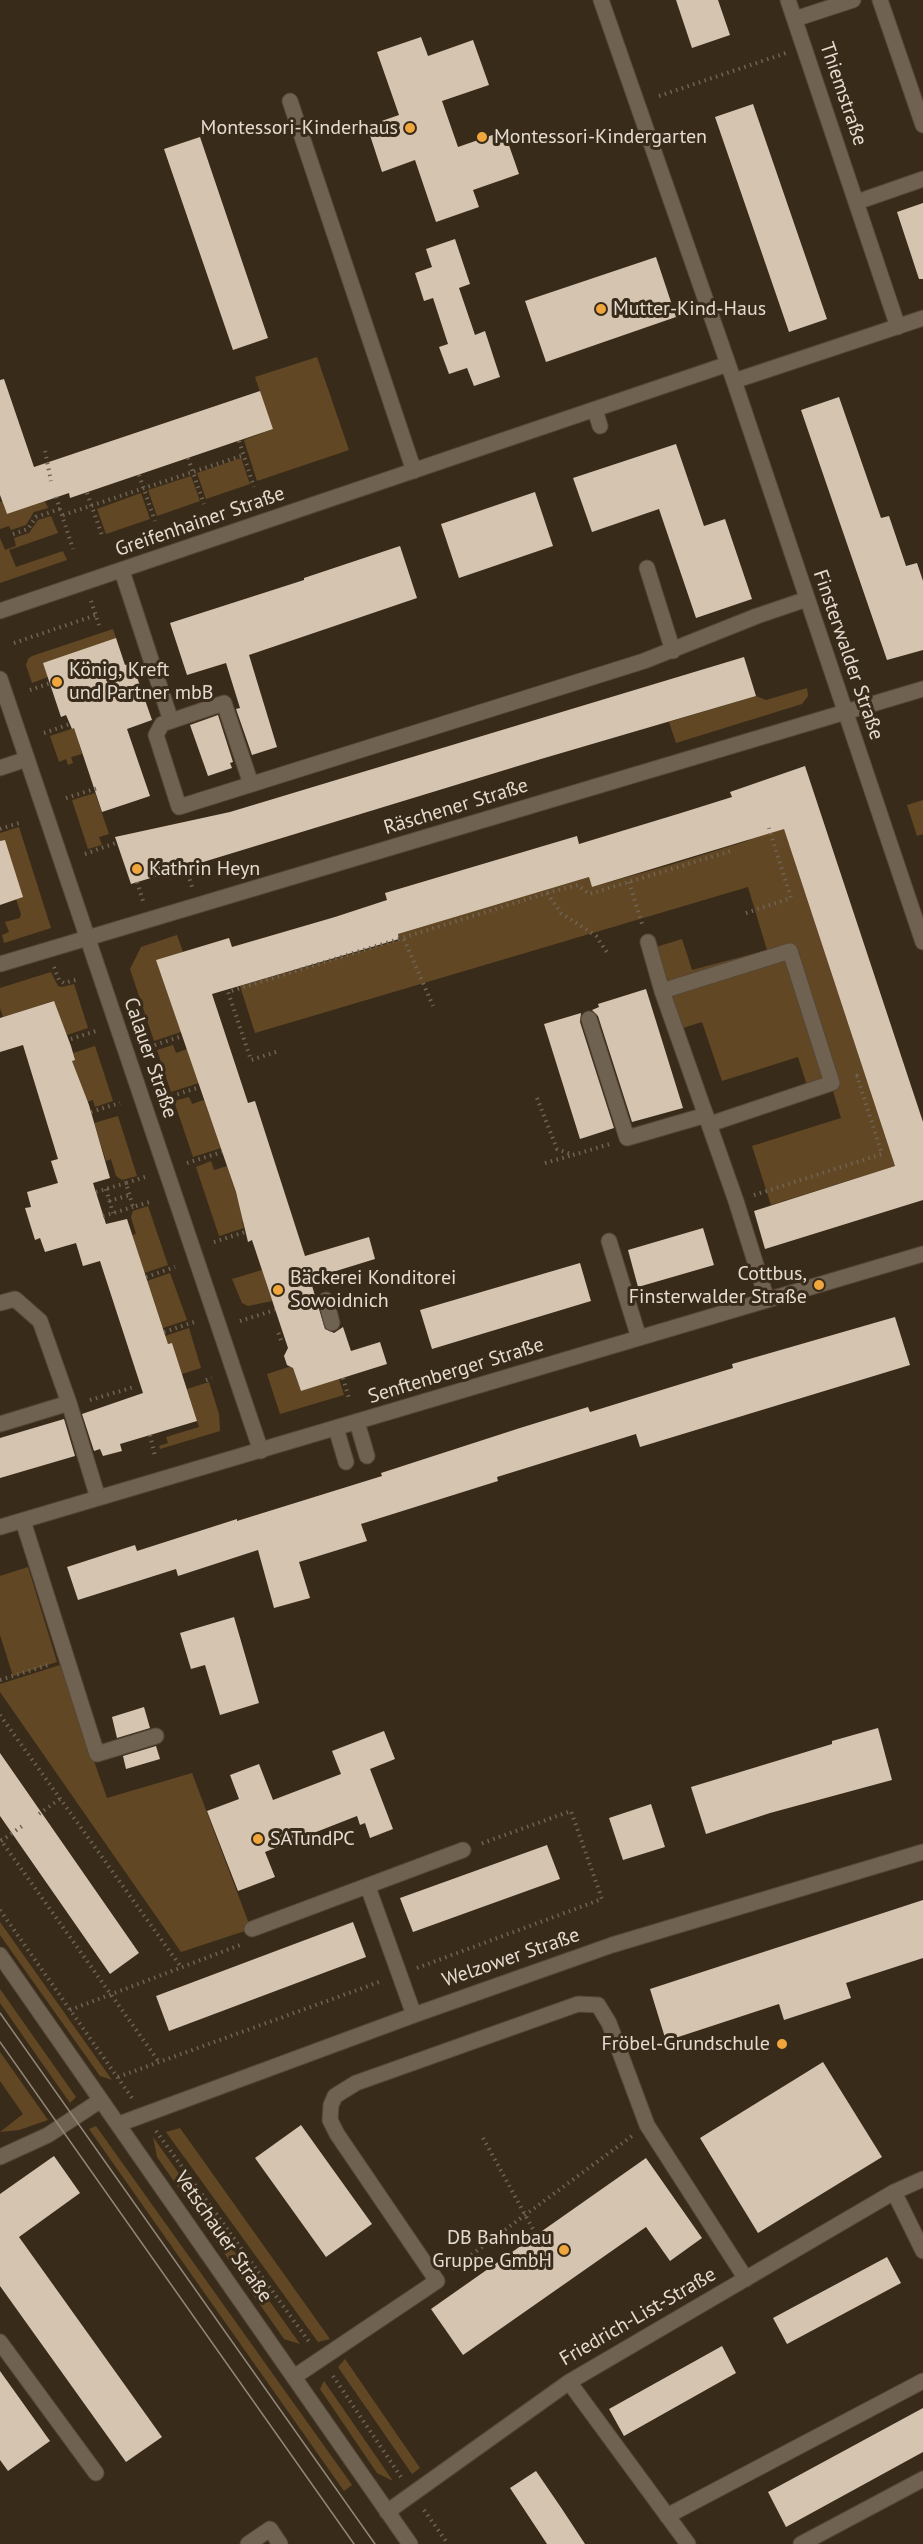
<!DOCTYPE html>
<html>
<head>
<meta charset="utf-8">
<style>
  body { margin:0 }
  canvas { display:block; background:#392b1a }
</style>
</head>
<body>
<canvas width="923" height="2544"></canvas>
<script>
const context = document.querySelector('canvas').getContext('2d');
context.lineJoin = 'round';
function paint(path, color) {
  context.fillStyle = color;
  context.fill(path, 'evenodd');
}
function poly(rows) {
  const path = new Path2D();
  for (const r of rows) {
    path.moveTo(r[0], r[1]);
    for (let i = 2; i < r.length; i += 2) path.lineTo(r[i], r[i + 1]);
  }
  return path;
}
function stroke(path, color, width, dash) {
  context.strokeStyle = color;
  context.lineWidth = width;
  context.lineCap = dash ? 'butt' : 'round';
  context.setLineDash(dash || []);
  context.stroke(path);
}
function write(font, color, halo, rows, align = 'center') {
  context.font = font + ' "PT Sans",sans-serif';
  context.lineWidth = 6;
  context.setLineDash([]);
  context.textBaseline = 'middle';
  context.strokeStyle = halo;
  context.fillStyle = color;
  for (const [text, x, y, turn = 0] of rows) {
    context.save();
    context.translate(x, y);
    context.rotate((+turn || 0) * Math.PI / 180);
    context.textAlign = isNaN(turn) ? turn : align;
    if (halo) context.strokeText(text, 0, 0);
    context.fillText(text, 0, 0);
    context.restore();
  }
}
paint(poly([
  [317,357,349,450,257,481,244,440,273,429,255,377],
  [241,458,250,484,206,499,197,473],
  [191,476,200,501,157,516,148,490],
  [141,493,150,519,106,534,97,509],
  [2,501,7,514,45,501,48,508,34,512,26,525,11,530,9,526,0,529,0,502],
  [51,516,58,533,9,550,16,567,63,551,67,560,0,583,0,538,5,550,16,546,14,538,29,533,38,520],
  [113,629,116,638,48,677,32,683,26,665,28,659,32,656],
  [807,688,808,696,802,704,676,743,669,722,756,696,766,700],
  [77,727,82,742,79,743,82,754,71,757,73,763,68,765,66,759,59,762,50,736],
  [95,793,109,834,99,837,102,845,88,849,72,800],
  [923,800,923,834,917,836,907,805],
  [781,820,895,1166,771,1205,752,1146,841,1118,833,1091,811,1098,798,1057,722,1081,702,1022,683,1028,656,947,682,939,692,970,767,950,748,887,255,1033,240,986,400,940,398,934,589,877,592,887,670,865,747,841],
  [19,827,51,928,4,943,2,935,9,932,5,922,20,918,21,914,0,850,0,833],
  [177,935,183,952,157,960,181,1032,154,1041,130,969,141,947],
  [51,972,58,986,62,987,74,984,88,1028,67,1035,53,1001,3,1017,0,1008,0,988],
  [173,1045,176,1053,187,1049,199,1083,171,1092,157,1050],
  [95,1046,113,1101,95,1107,93,1100,86,1102,72,1061,73,1053],
  [189,1097,192,1104,204,1100,221,1148,193,1157,174,1101],
  [118,1116,137,1176,122,1180,116,1176,111,1159,106,1161,94,1123],
  [211,1161,214,1170,227,1166,245,1221,242,1222,244,1228,219,1236,196,1167],
  [148,1206,168,1265,144,1273,132,1235,136,1234,131,1217,133,1211],
  [262,1270,272,1301,248,1306,242,1303,232,1279],
  [170,1273,187,1320,163,1328,147,1281],
  [189,1328,201,1368,182,1374,172,1343,168,1344,165,1336],
  [292,1366,301,1391,339,1379,344,1395,280,1414,267,1374],
  [209,1382,219,1414,220,1431,160,1449,159,1446,168,1443,166,1437,199,1427,187,1389],
  [28,1567,57,1662,13,1676,0,1635,0,1576],
  [60,1665,107,1798,192,1773,251,1929,181,1952,0,1692,0,1684],
  [0,1922,112,2080,100,2076,0,1935],
  [0,1989,76,2097,70,2103,0,2003],
  [0,2052,48,2120,19,2130,0,2132,23,2114,0,2081],
  [96,2126,352,2485,344,2491,89,2129],
  [180,2128,330,2339,318,2342,166,2132],
  [153,2137,300,2344,284,2339,157,2157],
  [345,2359,420,2468,412,2474,338,2367],
  [324,2381,393,2481,377,2473,320,2389]
]), '#614724');
paint(poly([
  [676,0,718,0,730,35,692,48],
  [421,37,428,56,473,40,489,85,442,101,458,147,504,131,519,174,473,190,479,207,436,222,415,160,382,172,367,126,399,115,377,52],
  [753,104,827,319,789,332,715,117],
  [200,137,268,338,233,350,164,149],
  [923,203,923,279,919,279,897,212],
  [455,239,470,284,459,288,475,335,485,331,500,377,474,386,467,368,449,374,439,347,448,344,433,298,424,301,415,273,432,267,426,249],
  [656,257,676,317,546,362,525,301],
  [4,379,34,467,260,391,273,429,70,498,69,493,7,514,0,495,0,380],
  [839,397,881,518,889,516,906,566,917,563,923,581,923,650,887,660,801,410],
  [676,444,704,526,725,519,752,599,696,618,659,509,592,532,573,478],
  [535,492,553,546,459,578,441,524],
  [400,546,417,598,249,655,277,747,252,755,236,709,240,708,226,663,187,675,170,623,304,580,304,578],
  [116,638,125,665,132,663,152,720,127,729,150,796,102,812,74,728,72,729,66,715,61,717,43,663],
  [744,657,756,696,541,759,131,884,115,837,230,812],
  [218,715,233,762,230,763,232,768,208,776,190,725],
  [805,766,923,1122,923,1200,765,1249,754,1211,895,1166,784,829,592,887,589,877,398,934,399,939,212,994,248,1103,255,1101,305,1256,369,1237,375,1259,310,1279,325,1329,334,1333,343,1327,351,1351,380,1342,387,1364,301,1391,293,1368,287,1365,284,1356,288,1348,252,1240,248,1242,236,1192,156,960,229,938,232,947,335,917,387,900,385,893,577,836,579,844,681,813,732,797,730,792],
  [5,840,23,897,0,905,0,841],
  [646,989,683,1108,632,1122,598,1016,592,1010,599,1007,598,1004],
  [54,1001,71,1046,75,1060,72,1061,89,1105,110,1178,93,1183,106,1224,127,1219,168,1344,172,1343,197,1421,120,1444,122,1451,103,1456,100,1449,94,1451,82,1414,143,1393,100,1261,83,1266,76,1243,45,1252,40,1238,35,1240,25,1208,31,1207,27,1192,58,1183,51,1161,58,1159,23,1045,0,1052,0,1018],
  [581,1013,580,1022,614,1128,580,1139,544,1024],
  [703,1228,714,1265,638,1287,628,1250],
  [580,1263,591,1301,432,1349,420,1310],
  [895,1317,910,1365,640,1447,636,1434,497,1477,498,1481,361,1524,367,1541,299,1562,310,1598,274,1608,258,1550,178,1576,176,1569,78,1600,67,1567,135,1545,137,1551,237,1519,237,1521,382,1476,381,1473,520,1428,588,1407,590,1412,733,1368,732,1364],
  [64,1419,75,1456,0,1478,0,1438],
  [234,1617,259,1703,220,1715,205,1665,191,1669,180,1633],
  [144,1707,150,1728,117,1738,112,1717],
  [878,1728,892,1780,770,1813,706,1834,691,1787,832,1744,832,1741],
  [384,1731,395,1759,370,1769,393,1829,370,1838,365,1823,360,1825,357,1816,265,1852,275,1877,238,1891,207,1811,239,1799,230,1775,259,1764,273,1800,341,1774,332,1751],
  [156,1746,160,1759,126,1769,123,1756],
  [0,1753,139,1953,110,1974,0,1816],
  [651,1804,665,1847,623,1860,609,1818],
  [547,1845,560,1879,413,1932,400,1898],
  [923,1900,923,1958,846,1983,851,1998,784,2020,779,2004,666,2041,650,1989],
  [353,1922,366,1957,169,2031,156,1996],
  [823,2062,882,2157,758,2233,700,2138],
  [301,2125,372,2224,326,2257,255,2158],
  [54,2156,80,2193,19,2237,162,2437,126,2462,0,2286,0,2194],
  [646,2158,702,2238,670,2261,646,2227,463,2355,431,2309],
  [887,2257,901,2283,787,2344,773,2318],
  [722,2346,736,2373,624,2436,609,2409],
  [0,2371,50,2441,8,2471,0,2460],
  [923,2408,923,2452,786,2527,768,2492],
  [536,2471,562,2509,585,2544,547,2544,510,2488]
]), '#d5c4af');
const minor = poly([
  [601,0,734,381,923,942],
  [788,0,898,327],
  [880,0,923,125],
  [795,19,853,0],
  [290,101,414,471],
  [857,202,923,179],
  [734,381,923,318],
  [595,410,600,426],
  [647,568,673,651],
  [122,571,171,721],
  [0,611,728,364],
  [0,679,261,1451],
  [0,768,27,759],
  [251,784,224,703,162,724,156,735,179,807,644,661,757,616,807,599],
  [648,942,662,991,736,1201,767,1300],
  [0,964,923,689],
  [662,991,790,951,832,1083,710,1124],
  [589,1019,627,1138,706,1115],
  [609,1241,639,1338],
  [326,1300,332,1323],
  [0,1303,15,1299,40,1321,69,1403,98,1498],
  [357,1422,367,1456],
  [0,1424,69,1403],
  [336,1428,346,1462],
  [23,1521,97,1754,156,1736],
  [0,1527,923,1254],
  [368,1887,414,2015],
  [252,1929,463,1850],
  [0,1955,410,2544],
  [119,2124,414,2015,612,1945,923,1852],
  [0,2157,48,2135,101,2100],
  [894,2192,923,2251],
  [0,2342,96,2473],
  [294,2377,437,2281,337,2134,330,2120,331,2105,335,2096,356,2083,578,2004,598,2005,609,2023,647,2125,746,2279],
  [569,2382,688,2544],
  [387,2512,569,2382,894,2192,923,2179],
  [667,2516,923,2381],
  [248,2544,270,2529,280,2544],
  [801,2544,923,2479]
]);
stroke(minor, '#554737', 17);
stroke(poly([
  [659,96,786,53],
  [239,441,254,487],
  [45,451,51,481],
  [188,458,204,504],
  [139,475,155,521],
  [87,493,103,538],
  [56,497,73,549],
  [63,515,244,455],
  [13,534,28,529,36,517,60,509],
  [91,601,100,628],
  [14,643,96,615],
  [30,690,50,683],
  [44,733,70,724],
  [66,798,98,788],
  [0,829,22,822],
  [85,854,116,843],
  [186,868,192,887],
  [137,882,143,901],
  [629,882,642,924],
  [547,893,561,913,596,936,608,954],
  [746,913,791,898,769,828],
  [404,939,433,1006],
  [54,967,59,980,64,983,79,979],
  [71,1039,96,1031],
  [149,1047,182,1036],
  [276,1052,251,1060,228,992,547,893,578,885,589,894,731,851],
  [166,1098,200,1087],
  [537,1098,557,1149,573,1155,610,1144],
  [91,1112,120,1103],
  [187,1163,222,1152],
  [545,1163,573,1155],
  [145,1177,126,1183,133,1207,153,1201],
  [106,1189,113,1213],
  [96,1192,126,1183],
  [754,1195,882,1154,857,1076,852,1078],
  [109,1201,130,1195],
  [103,1216,133,1207],
  [214,1242,245,1232],
  [146,1277,175,1267],
  [240,1321,275,1310],
  [164,1332,194,1322],
  [281,1340,278,1332,281,1331],
  [343,1378,349,1398],
  [206,1380,212,1378],
  [90,1400,134,1387],
  [150,1435,155,1456],
  [0,1680,48,1665],
  [0,1715,181,1967],
  [39,1814,61,1798],
  [0,1839,159,2062],
  [1,1841,25,1824],
  [0,1910,132,2098],
  [417,1968,602,1899,571,1811,480,1844],
  [70,2010,240,1945],
  [118,2077,382,1981],
  [156,2131,310,2343],
  [483,2138,534,2231],
  [452,2269,632,2136],
  [333,2376,401,2477],
  [424,2510,448,2544]
]), '#6f6354', 4, [1.5, 4.5]);
stroke(minor, '#706251', 15);
stroke(poly([
  [0,2013,375,2544],
  [0,2042,354,2544]
]), '#928779', 1.5);
for (const [x, y, r, color] of [
  [410,128,6,"#efa73d"],
  [482,137,6,"#efa73d"],
  [601,309,6,"#efa73d"],
  [57,682,6,"#efa73d"],
  [137,869,6,"#efa73d"],
  [819,1285,6,"#efa73d"],
  [278,1290,6,"#efa73d"],
  [258,1839,6,"#efa73d"],
  [782,2044,6,"#efa73d"],
  [564,2250,6,"#efa73d"]
]) {
  const dot = new Path2D();
  dot.arc(x, y, r, 0, 2 * Math.PI);
  context.fillStyle = color;
  context.fill(dot);
  stroke(dot, '#392b1a', 2);
}
write('20px', '#e5dcd1', '#392b1a', [
  ["Thiemstraße",843,94,71],
  ["Greifenhainer Straße",200,522,-19],
  ["Finsterwalder Straße",848,655,71],
  ["Räschener Straße",456,807,-17],
  ["Calauer Straße",150,1058,71],
  ["Senftenberger Straße",456,1371,-17],
  ["Welzower Straße",511,1958,-19],
  ["Vetschauer Straße",223,2237,55],
  ["Friedrich-List-Straße",638,2317,-30]
]);
write('20px', '#e5dcd1', '#392b1a', [
  ["Montessori-Kinderhaus",398,128,"right"],
  ["Montessori-Kindergarten",494,137],
  ["Mutter-Kind-Haus",613,309],
  ["König, Kreft",69,670],
  ["und Partner mbB",69,693],
  ["Kathrin Heyn",149,869],
  ["Cottbus,",807,1274,"right"],
  ["Finsterwalder Straße",807,1297,"right"],
  ["Bäckerei Konditorei",290,1278],
  ["Sowoidnich",290,1301],
  ["SATundPC",270,1839],
  ["Fröbel-Grundschule",770,2044,"right"],
  ["DB Bahnbau",552,2238,"right"],
  ["Gruppe GmbH",552,2261,"right"]
], 'left');
</script>
</body>
</html>
